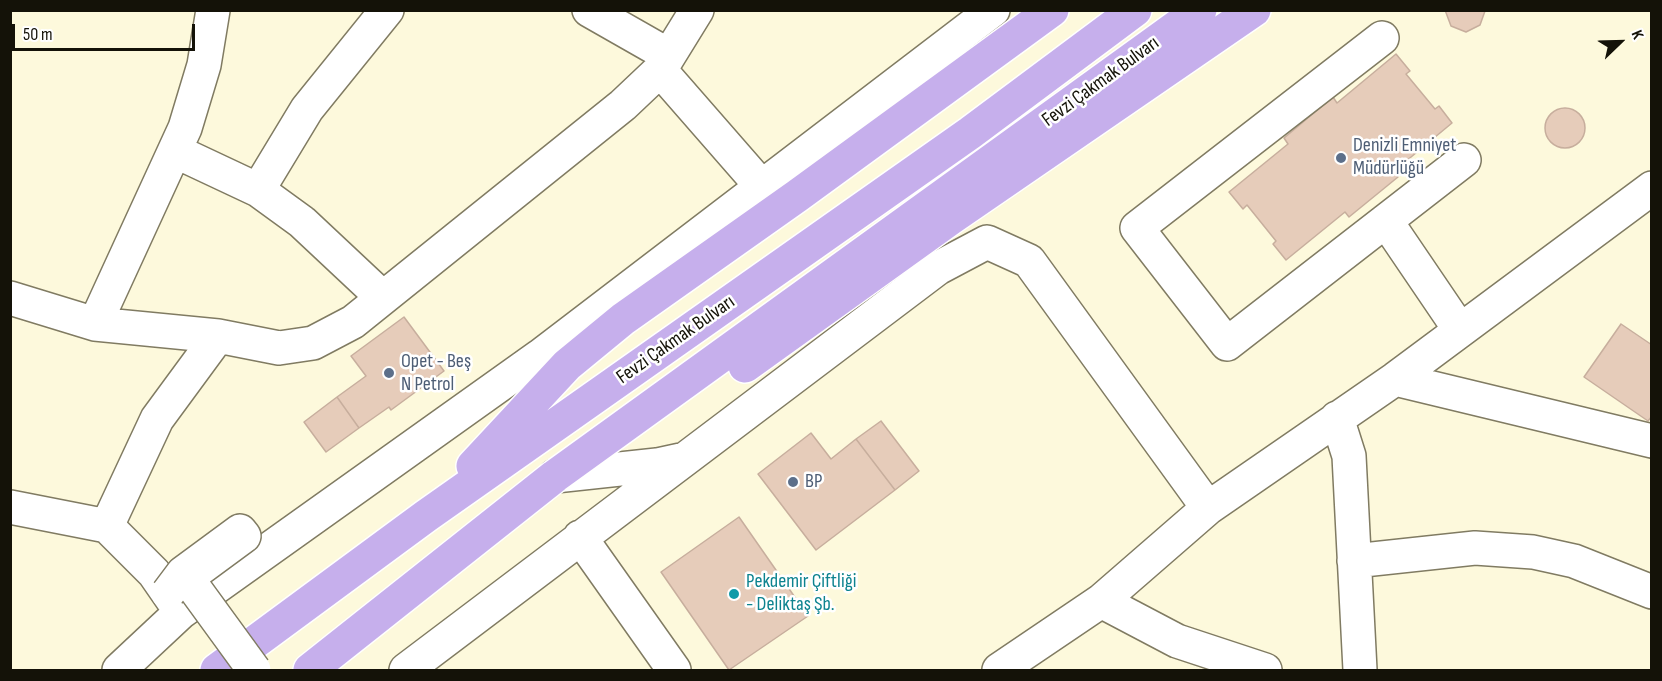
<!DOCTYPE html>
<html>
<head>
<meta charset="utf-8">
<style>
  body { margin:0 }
  #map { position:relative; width:1662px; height:681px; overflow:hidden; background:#fdf9dc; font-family:"Sofia Sans Condensed",sans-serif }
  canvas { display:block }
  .frame { position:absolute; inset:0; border:12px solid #141208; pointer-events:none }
  .north { position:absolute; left:1590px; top:12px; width:60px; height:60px; -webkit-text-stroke:4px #fff; paint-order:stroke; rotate:67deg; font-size:16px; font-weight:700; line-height:24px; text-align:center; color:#141208 }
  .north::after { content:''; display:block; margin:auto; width:21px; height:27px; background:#141208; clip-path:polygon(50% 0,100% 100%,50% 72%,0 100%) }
  .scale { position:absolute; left:12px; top:24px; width:183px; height:27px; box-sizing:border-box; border:3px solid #141208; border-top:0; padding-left:8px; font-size:18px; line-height:21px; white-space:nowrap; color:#141208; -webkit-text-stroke:4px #fff; paint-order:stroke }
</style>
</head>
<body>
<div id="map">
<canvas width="1662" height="681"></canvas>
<div class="frame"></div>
<div class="north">K</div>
<div class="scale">50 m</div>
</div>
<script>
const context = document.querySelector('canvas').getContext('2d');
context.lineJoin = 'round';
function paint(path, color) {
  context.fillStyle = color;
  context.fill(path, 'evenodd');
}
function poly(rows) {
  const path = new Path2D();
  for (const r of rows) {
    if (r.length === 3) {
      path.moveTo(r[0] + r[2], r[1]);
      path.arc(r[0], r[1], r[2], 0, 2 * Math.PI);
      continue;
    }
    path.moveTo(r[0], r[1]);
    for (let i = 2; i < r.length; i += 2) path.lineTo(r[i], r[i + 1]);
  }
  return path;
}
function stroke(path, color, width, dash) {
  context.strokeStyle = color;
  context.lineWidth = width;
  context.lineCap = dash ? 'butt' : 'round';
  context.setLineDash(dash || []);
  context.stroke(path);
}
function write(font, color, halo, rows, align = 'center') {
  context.font = font + ' "Sofia Sans Condensed",sans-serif';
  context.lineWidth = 5;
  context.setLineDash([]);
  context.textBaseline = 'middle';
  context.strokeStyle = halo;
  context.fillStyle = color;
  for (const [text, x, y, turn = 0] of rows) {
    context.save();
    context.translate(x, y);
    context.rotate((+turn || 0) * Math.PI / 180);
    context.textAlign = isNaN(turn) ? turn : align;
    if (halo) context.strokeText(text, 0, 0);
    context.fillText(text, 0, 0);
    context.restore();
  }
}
const building = poly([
  [1445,10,1485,10,1485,11,1480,25,1466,32,1451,26,1445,10],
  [1396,54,1410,71,1406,74,1435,109,1439,106,1452,123,1393,172,1398,177,1349,217,1345,212,1286,260,1273,244,1276,241,1247,205,1243,209,1229,192,1288,144,1284,138,1333,97,1337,103,1396,54],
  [1565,128,20],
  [404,317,444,371,391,410,389,407,359,428,337,397,366,376,351,356,404,317],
  [1621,324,1652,345,1652,416,1648,421,1584,377,1621,324],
  [337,397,359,428,326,452,304,422,337,397],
  [881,421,919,471,895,490,856,439,881,421],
  [811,433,831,459,856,439,895,490,816,550,758,474,811,433],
  [739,517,808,616,729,670,661,572,739,517]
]);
paint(building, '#e6ccba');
stroke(building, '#c7ae9d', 1.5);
const minor = poly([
  [589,10,668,55],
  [1382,38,1137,228,1227,344,1464,160],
  [660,70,763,188],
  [175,151,258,190,302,222,382,297],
  [258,190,307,109,387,10],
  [1386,221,1460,330],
  [10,298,95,324,218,336,279,348,313,343,353,322,623,105,660,70,697,10],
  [95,324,185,128,204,65,213,10],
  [1395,379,1652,441],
  [1337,418,1349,456,1360,670],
  [555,476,657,465,680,460],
  [10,507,107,526,154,573,181,612],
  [107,526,157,419,218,336],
  [580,537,674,670],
  [1354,561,1475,548,1533,552,1574,561,1652,592],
  [1101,601,1177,641,1265,670],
  [119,670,181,612,540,356,993,10],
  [406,670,938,268,987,242,1029,261,1208,508],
  [999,670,1101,601,1208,508,1395,379,1652,188]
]);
const major = poly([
  [745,366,951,218,1254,10],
  [473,466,567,365,623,319,797,196,1052,10],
  [217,670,426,516,970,133,1135,10],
  [310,670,555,476,1200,10]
]);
stroke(minor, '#807b62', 36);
stroke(major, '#fff', 36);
stroke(minor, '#fff', 33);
stroke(major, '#c6afec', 33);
const minorBridge = poly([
  [168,593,183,573,240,531,244,536,187,578,254,670]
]);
stroke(minorBridge, '#807b62', 36, []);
stroke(minorBridge, '#fff', 33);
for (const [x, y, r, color] of [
  [1341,158,6,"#5c6f8a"],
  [389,373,6,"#5c6f8a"],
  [793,482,6,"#5c6f8a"],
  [734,594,6,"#0f9aa8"]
]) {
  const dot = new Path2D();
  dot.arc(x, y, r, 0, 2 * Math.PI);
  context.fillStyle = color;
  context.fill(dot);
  stroke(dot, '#fff', 2);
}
write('20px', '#141208', '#fff', [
  ["Fevzi Çakmak Bulvarı",1101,82,-36],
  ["Fevzi Çakmak Bulvarı",676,340,-35]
]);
write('20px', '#4e5e75', '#fff', [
  ["Denizli Emniyet",1353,146],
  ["Müdürlüğü",1353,169],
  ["Opet - Beş",401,362],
  ["N Petrol",401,385],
  ["BP",805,482]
], 'left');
write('20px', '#0d838f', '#fff', [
  ["Pekdemir Çiftliği",746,582],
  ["- Deliktaş Şb.",746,605]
], 'left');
</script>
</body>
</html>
